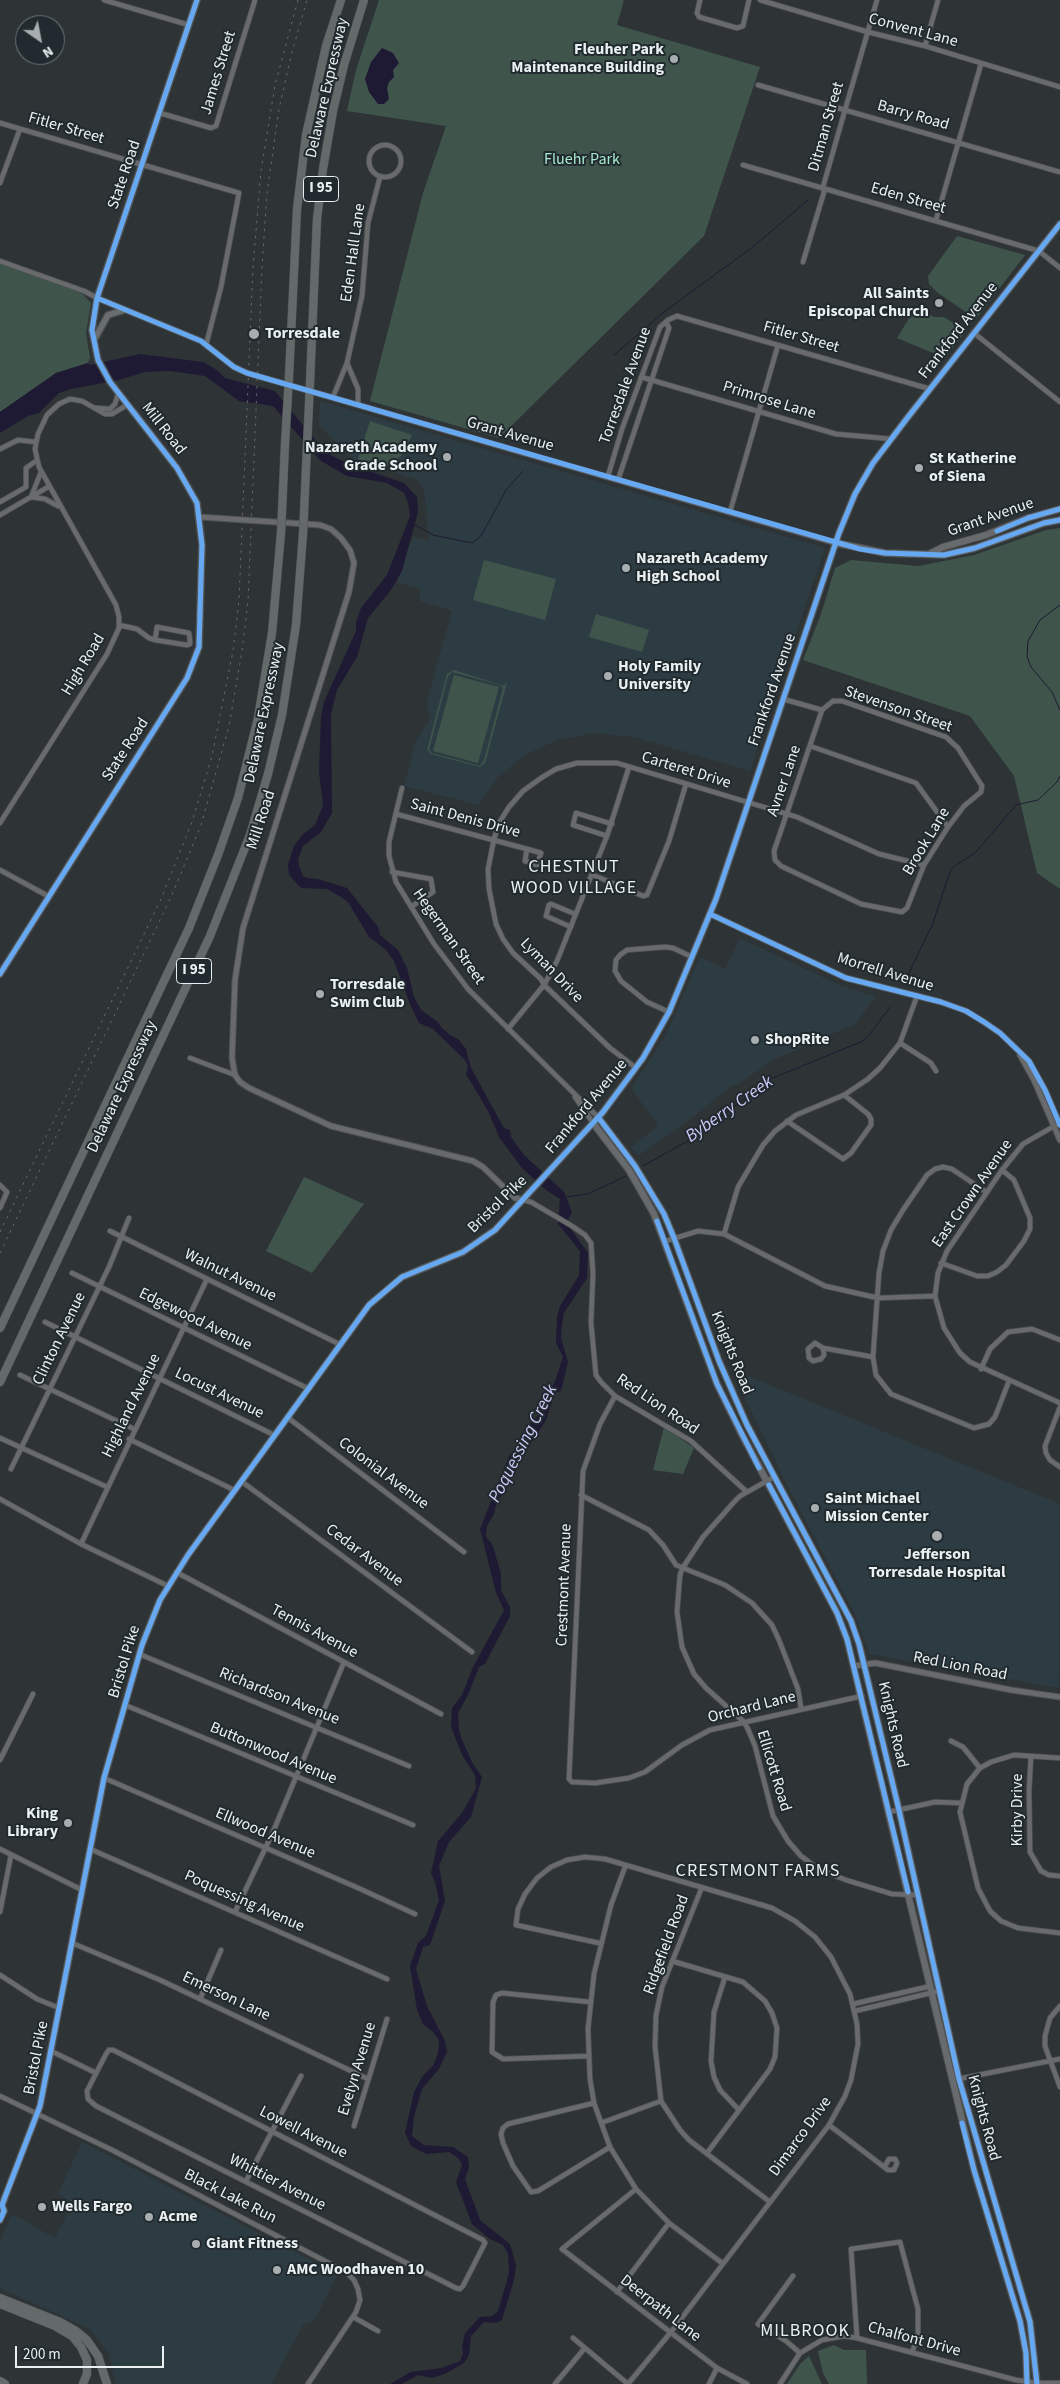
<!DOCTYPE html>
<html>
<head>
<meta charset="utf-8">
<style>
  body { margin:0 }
  #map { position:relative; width:1060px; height:2384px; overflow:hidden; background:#2e3336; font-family:"Source Sans 3",sans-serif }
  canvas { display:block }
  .north { position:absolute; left:15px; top:15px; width:50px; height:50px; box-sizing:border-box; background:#212a2e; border:1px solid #71797c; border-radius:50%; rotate:147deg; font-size:14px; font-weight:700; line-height:20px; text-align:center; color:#eaf0f2 }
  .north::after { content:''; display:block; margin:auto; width:18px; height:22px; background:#a8aeb0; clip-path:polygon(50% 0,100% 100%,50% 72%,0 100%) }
  .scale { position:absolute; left:15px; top:2346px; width:149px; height:22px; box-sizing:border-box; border:2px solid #eaf0f2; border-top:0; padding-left:6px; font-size:15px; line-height:18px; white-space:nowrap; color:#eaf0f2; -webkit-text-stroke:4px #212a2e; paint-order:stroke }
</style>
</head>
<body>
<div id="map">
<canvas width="1060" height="2384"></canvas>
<div class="north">N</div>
<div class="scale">200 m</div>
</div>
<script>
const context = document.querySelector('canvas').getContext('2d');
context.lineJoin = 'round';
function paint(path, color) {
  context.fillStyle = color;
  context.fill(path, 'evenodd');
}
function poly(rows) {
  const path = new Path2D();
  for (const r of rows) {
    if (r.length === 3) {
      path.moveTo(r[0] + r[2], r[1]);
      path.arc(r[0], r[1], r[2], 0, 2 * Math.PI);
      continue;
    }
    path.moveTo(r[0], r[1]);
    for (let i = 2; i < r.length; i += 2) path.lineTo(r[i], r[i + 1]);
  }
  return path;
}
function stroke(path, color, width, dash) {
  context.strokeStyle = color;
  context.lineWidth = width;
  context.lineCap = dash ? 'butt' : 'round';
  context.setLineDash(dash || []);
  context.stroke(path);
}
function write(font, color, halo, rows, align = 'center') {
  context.font = font + ' "Source Sans 3",sans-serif';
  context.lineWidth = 4;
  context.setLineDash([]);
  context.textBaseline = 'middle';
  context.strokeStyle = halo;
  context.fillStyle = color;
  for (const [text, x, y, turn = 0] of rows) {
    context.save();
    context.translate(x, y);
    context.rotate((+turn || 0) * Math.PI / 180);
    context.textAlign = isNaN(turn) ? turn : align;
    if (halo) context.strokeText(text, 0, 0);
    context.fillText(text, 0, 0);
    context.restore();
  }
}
paint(poly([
  [320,401,825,548,750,771,634,737,594,733,557,740,525,755,498,777,478,805,404,786,416,741,430,719,427,701,452,611,420,601,420,589,397,582,404,556,414,537,429,541,424,489,418,480,353,459,348,455,319,425],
  [740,938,841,986,876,996,855,1024,773,1060,737,1085,731,1086,693,1117,638,1156,631,1147,658,1126,631,1088,665,1037,700,957,725,969],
  [731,1369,1060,1504,1059,1688,870,1654,854,1612,790,1491],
  [82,2142,338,2274,314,2321,303,2325,271,2384,116,2384,109,2354,90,2329,0,2288,0,2242,12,2214,55,2238,72,2204,58,2194]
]), '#2d3c43');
paint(poly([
  [379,0,624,0,617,25,760,67,704,236,499,438,370,401,423,193,446,126,347,111,356,70],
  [957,236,1025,255,976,319,938,293,929,284,928,276],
  [0,263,80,291,91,303,86,333,90,358,88,363,56,373,0,412],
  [916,307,934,317,944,317,966,331,945,358,897,338],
  [370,421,412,435,401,456,385,467,358,459],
  [1060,528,1060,889,1037,873,1014,776,970,716,803,660,821,614,835,568,851,560,918,566,974,555,1046,530],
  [484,560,556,579,545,620,473,600],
  [596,614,649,630,642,652,589,637],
  [454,670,504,686,507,682,485,763,480,767,431,754,427,750,447,674],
  [452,672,500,685,503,688,484,760,480,766,432,753,429,750,448,676],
  [454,675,499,687,478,763,433,751],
  [304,1177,364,1204,312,1273,266,1251],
  [664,1427,694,1448,683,1474,653,1470],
  [834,2345,844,2350,866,2350,867,2384,829,2384,823,2373,818,2351],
  [809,2356,822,2384,787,2384,800,2364]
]), '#3f554c');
paint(poly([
  [382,48,393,53,399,63,393,70,394,77,389,82,387,88,389,99,384,104,378,104,369,92,365,79,371,62],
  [140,354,203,362,217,370,225,378,275,391,325,452,346,463,404,483,417,497,418,512,402,571,391,590,368,618,357,657,337,690,331,714,332,813,321,832,303,846,298,860,299,866,303,876,307,878,318,879,347,888,378,927,380,935,398,950,407,968,414,997,421,1010,438,1022,442,1028,450,1035,458,1039,466,1049,471,1068,504,1128,510,1130,511,1137,524,1155,564,1192,572,1212,568,1220,570,1228,588,1253,587,1278,564,1313,562,1324,561,1338,568,1362,561,1391,555,1393,546,1420,513,1471,504,1494,497,1500,494,1514,487,1526,486,1536,493,1546,501,1574,501,1590,510,1607,510,1616,485,1664,479,1667,468,1695,458,1713,459,1730,462,1740,473,1764,482,1777,471,1817,449,1842,439,1866,445,1901,430,1945,423,1947,416,1969,427,2006,445,2041,447,2052,439,2069,422,2089,414,2117,412,2136,424,2145,453,2147,468,2157,469,2167,465,2179,475,2206,480,2220,510,2244,516,2265,514,2280,502,2320,496,2323,484,2322,471,2336,469,2355,464,2363,445,2374,432,2378,418,2375,402,2384,390,2384,411,2372,441,2368,460,2361,463,2353,462,2346,465,2333,480,2317,492,2316,498,2311,509,2273,508,2254,503,2245,490,2239,472,2224,456,2182,462,2165,458,2158,449,2152,427,2154,418,2150,411,2146,405,2133,414,2092,422,2077,434,2064,438,2053,439,2040,433,2032,423,2024,417,2010,410,1966,418,1943,426,1936,439,1900,435,1882,431,1873,438,1841,462,1813,476,1788,475,1775,462,1755,451,1727,452,1708,462,1695,473,1667,504,1610,496,1593,480,1529,509,1456,518,1446,530,1424,541,1412,555,1381,563,1357,556,1343,557,1317,560,1306,579,1275,580,1251,558,1224,560,1199,546,1190,521,1167,499,1137,488,1111,466,1074,468,1066,465,1060,433,1029,419,1023,410,1004,394,961,385,949,369,937,348,902,341,897,327,889,301,888,289,875,288,865,294,846,302,835,315,825,323,805,319,772,321,717,324,702,356,631,356,622,361,608,387,575,410,516,408,503,404,493,387,483,347,476,321,461,273,406,239,401,205,376,170,371,145,372,119,380,71,389,59,393,39,413,28,416,0,433,0,412,56,373,88,363,90,365]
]), '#1f1a33');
stroke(poly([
  [614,355,664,312,754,246,808,200],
  [413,524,433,535,472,543,480,537,486,527,506,490,523,471],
  [1060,605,1040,620,1028,641,1027,656,1031,667,1052,692,1060,710],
  [907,977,933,923,949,874,953,867,976,852,1016,805,1038,800,1057,782,1060,776],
  [643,1166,693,1138,770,1079,861,1042,869,1035,890,1007],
  [566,1197,588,1194,626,1176]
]), '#1f1a33', 1);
const minor = poly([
  [104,0,189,25],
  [700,0,697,13,699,17,737,28,743,26,749,0],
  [760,0,868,32,925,46,1060,87],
  [925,46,938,0],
  [758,85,1060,172],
  [160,113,211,128,216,126,255,0],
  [0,123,239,193,221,287,206,345],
  [385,161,16],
  [743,165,1039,251,1060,268],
  [0,183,20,129],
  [936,220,981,64],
  [0,261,84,291,97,298],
  [803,262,824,192,823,187,845,110,877,0],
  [974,333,1060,402],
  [641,377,836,434,892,439],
  [333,397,347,363],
  [358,404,358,389,347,363,362,296,368,223,380,177],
  [96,408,110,409,115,404,118,394],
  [0,449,18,440,36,442],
  [41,472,31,497,45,499,58,506],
  [608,476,622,429,660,327,668,320,677,316,930,389],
  [618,480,669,328,666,322],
  [0,502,26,487,26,468,36,461],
  [730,512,778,345],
  [0,515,48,487],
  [119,625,137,629,149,638,155,640,187,645,190,644,190,641,189,633,157,627,155,640],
  [783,699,822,710],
  [833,701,842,701,946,737,958,748,982,786,981,792,964,806,948,827,924,865,907,908,902,912,861,904,781,866,775,860,774,851,822,710,833,701],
  [810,746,916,783,948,827],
  [402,788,389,842,389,856,396,882,434,944,468,989,598,1117],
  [396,814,527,849],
  [0,823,107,654,119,628,119,617,116,605,39,467,35,449,38,434,47,415,59,404,70,399,82,401,105,414,112,414,127,405],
  [607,836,573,825,576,813,612,824],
  [527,849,541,853,537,865,525,861,527,849],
  [0,870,48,896],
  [392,872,431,879,433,892,411,907],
  [593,875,643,896,647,895,669,841,686,784],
  [571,927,546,916,549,905,551,904,575,914],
  [669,1012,647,1002,621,981,615,971,616,960,620,955,627,950,665,947,673,948,692,957],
  [508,1029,544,985,557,961,607,836,629,767],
  [900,1043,931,1063,936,1071],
  [190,1058,235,1075],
  [636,1068,610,1048,544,985,541,979,513,953,503,939,496,924,489,889,488,869,494,839,499,823,509,807,523,791,541,778,556,769,577,763,617,763,797,817,879,854,924,865],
  [575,1097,593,1123],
  [787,1121,843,1159,851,1153,871,1125,871,1119,868,1114,844,1095],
  [1056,1125,1023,1144,1002,1170,947,1251,938,1273,935,1296,944,1328,960,1353,970,1362,1060,1403],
  [0,1185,7,1192,0,1208],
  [986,1192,952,1169,943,1167,935,1169,927,1175,903,1210,891,1230,883,1251,879,1273,873,1357,876,1375,891,1394,974,1428,989,1424,995,1417,1009,1381],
  [523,1200,531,1202,572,1226,585,1235,591,1243,593,1274,591,1323,596,1375,601,1382,615,1396,691,1441,747,1492],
  [110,1231,339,1344],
  [724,1234,738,1187,763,1145,775,1131,796,1115,844,1095,868,1079,880,1068,900,1043,917,996],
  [666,1241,698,1231,724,1234,825,1286,878,1298,935,1296],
  [941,1263,977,1276,988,1276,997,1272,1006,1265,1024,1241,1030,1229,1030,1218,1014,1180,1002,1170],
  [72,1273,307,1388],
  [45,1322,274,1435],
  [823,1348,824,1355,821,1359,813,1361,809,1358,808,1349,815,1343,823,1348,873,1357],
  [981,1369,990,1349,1008,1332,1032,1329,1060,1340],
  [20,1375,134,1429],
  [615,1396,600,1424,583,1471,569,1779,572,1782,595,1783,629,1778,645,1772,682,1745,710,1730,862,1696],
  [1060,1407,1045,1446,1046,1453,1050,1460,1060,1467],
  [287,1417,464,1552],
  [0,1438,107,1487],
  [129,1439,234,1490],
  [11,1469,109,1267,129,1218],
  [774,1477,740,1496,734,1502,703,1537,682,1569,680,1575,677,1612,682,1647,694,1674,706,1688,743,1721,748,1729,755,1746,773,1816,788,1841,801,1856,818,1869,846,1880,892,1894,917,1895],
  [241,1481,472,1652],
  [581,1495,649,1530,663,1545,676,1565,725,1585,752,1603,772,1625,779,1640,798,1689,801,1708],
  [0,1499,81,1544,168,1586],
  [81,1544,207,1279],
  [176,1572,441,1714],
  [139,1654,409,1766],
  [125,1705,413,1825],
  [951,1741,963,1747,980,1768],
  [1031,1756,1029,1791,1030,1852,1041,1871,1049,1875,1060,1876],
  [1060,1758,1014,1755,991,1762,980,1768,967,1784,960,1812,978,1888,990,1911,1001,1921,1018,1928,1060,1933],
  [0,1760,33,1694],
  [104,1778,356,1887,415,1914],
  [889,1812,935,1802,961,1803],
  [0,1849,82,1890],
  [90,1849,387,1979],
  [625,1867,611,1905,594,1974,588,2029,590,2079,594,2103,610,2147,636,2189,669,2223,722,2263],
  [702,1887,662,1987,656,2015,655,2046,661,2101,680,2130,689,2140,770,2202],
  [0,1912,11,1855],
  [235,1912,273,1832,344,1662],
  [72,1943,160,1980,368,2079],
  [599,1943,516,1925,518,1909,525,1894,537,1878,551,1867,567,1860,585,1857,605,1859,772,1908,795,1921,815,1937,831,1957,850,1994,857,2024,858,2044,851,2080,845,2096,829,2125,671,2332,628,2384],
  [672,1961,743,1982,765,2001,772,2013,777,2028,775,2057,770,2069,707,2153],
  [0,1975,37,1999,59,2008],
  [725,1977,714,2012,711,2061,714,2077,720,2090,739,2110],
  [200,1999,221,1950],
  [853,2004,931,1986],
  [1060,2006,1050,2018,1045,2036,1045,2046,1060,2087],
  [855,2011,939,1991],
  [109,2050,113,2050,137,2062,483,2240,485,2243,463,2286,460,2289,456,2288,96,2106,88,2099,87,2091,106,2054,109,2050],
  [51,2051,96,2073],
  [589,2056,503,2059,492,2052,493,2002,496,1995,502,1993,590,2002],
  [958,2079,1060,2059],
  [0,2096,114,2151,346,2272,354,2280,358,2289,360,2300,356,2312,308,2384],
  [594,2103,508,2124,503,2128,501,2134,503,2143,513,2166,531,2192,538,2191,610,2147],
  [601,2123,661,2101],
  [829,2125,888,2170,894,2170,897,2163,895,2159,889,2159,885,2166],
  [354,2126,387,2019],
  [246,2181,301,2076],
  [636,2189,562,2249,717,2368,747,2384],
  [793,2276,758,2324,786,2341,800,2353],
  [617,2292,669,2223],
  [353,2317,378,2331],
  [573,2338,628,2384],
  [857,2338,851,2249,900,2242,918,2309,918,2337,912,2352],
  [555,2384,584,2349],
  [709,2384,717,2368],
  [780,2384,800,2353,822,2340,844,2336,857,2338,1016,2380,1037,2383,1060,2383]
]);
const tertiary = poly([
  [97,298,201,341,234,367,247,373,836,543],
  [200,517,320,525,331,529,341,538,350,550,354,563,349,592,243,928,235,980,232,1058,235,1075,240,1082,249,1088,331,1126,473,1161,483,1167,515,1198,523,1200],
  [710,914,846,978,941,1002,966,1011,984,1022,1000,1033,1029,1061,1045,1090,1060,1125],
  [1020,1055,1034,1080,1060,1140],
  [855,1666,875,1663,1011,1690,1060,1697]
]);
const secondary = poly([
  [94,340,108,315,124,310],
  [0,974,187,678,199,647,202,545,197,503,177,468,110,382,98,360,92,330,97,298,197,0]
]);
const primary = poly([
  [836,543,885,553,944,555,975,548,1044,523,1060,520],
  [931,553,943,547,986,535,1028,518,1060,509],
  [598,1117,635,1166,664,1214,674,1238,719,1361,747,1425,851,1621,859,1644,899,1810,959,2079,1030,2322,1037,2384],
  [593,1123,629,1170,654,1214,717,1384,740,1431,837,1613,847,1639,974,2170,1020,2321,1026,2353,1027,2384],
  [0,2220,4,2211,2,2205,5,2197,40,2106,104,1778,142,1645,160,1600,188,1555,369,1305,402,1277,463,1252,495,1230,603,1112,643,1058,669,1012,716,899,839,533,855,494,873,463,908,417,1060,224]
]);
const motorway = poly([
  [289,377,297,209,306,135,326,46,341,0],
  [310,383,317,219,323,169,333,111,344,65,364,0],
  [282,512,285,444],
  [304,514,306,468],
  [0,1328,189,928,218,855,238,798,258,718,272,633,281,533],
  [0,1382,210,936,250,835,268,774,282,715,296,625,303,534],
  [0,2298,60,2322,76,2331,87,2340,98,2356,107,2384],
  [0,2304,55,2326,72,2336,81,2347,87,2360,87,2374,83,2384],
  [0,2381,5,2384]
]);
stroke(minor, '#4d5153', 6);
stroke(tertiary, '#4d5153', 7);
stroke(secondary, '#4d5153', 8);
stroke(primary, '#4d5153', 8);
stroke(motorway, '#4d5153', 9);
stroke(minor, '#686a6c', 4.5);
stroke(tertiary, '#686a6c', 5);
stroke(secondary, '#6a6e6e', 5.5);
stroke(primary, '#686b6d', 6);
stroke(motorway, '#646969', 8);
stroke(poly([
  [0,1232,161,899,192,822,212,756,233,651,239,600,253,267,261,171,275,85,298,0],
  [0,1253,172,895,201,825,229,726,242,651,248,601,262,267,267,193,279,109,292,52,307,0]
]), '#676a6c', 1, [2.5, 5]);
const motorwayBridge = poly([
  [285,444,289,377],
  [306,468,310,383],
  [281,533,282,512],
  [303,534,304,514]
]);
stroke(motorwayBridge, '#4d5153', 9, []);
stroke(motorwayBridge, '#646969', 8);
stroke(poly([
  [97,298,201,341,234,367,247,373,860,549,885,553,944,555,975,548,1044,523,1060,520],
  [997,531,1028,518,1060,509],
  [710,914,846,978,941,1002,966,1011,984,1022,1000,1033,1029,1061,1045,1090,1060,1125],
  [0,974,187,678,199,647,202,545,197,503,177,468,110,382,98,360,92,330,97,298,197,0],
  [598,1117,635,1166,664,1214,674,1238,719,1361,747,1425,851,1621,859,1644,899,1810,959,2079,1030,2322,1037,2384],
  [657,1221,717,1384,759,1468],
  [769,1485,837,1613,847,1639,908,1892],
  [962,2123,974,2170,1020,2321,1026,2353,1027,2384],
  [0,2220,4,2211,2,2205,5,2197,40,2106,104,1778,142,1645,160,1600,188,1555,369,1305,402,1277,463,1252,495,1230,603,1112,643,1058,669,1012,716,899,839,533,855,494,873,463,908,417,1060,224]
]), '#66a8f1', 5);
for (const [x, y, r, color] of [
  [674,59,5,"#a8aeb0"],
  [939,303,5,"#a8aeb0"],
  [254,334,6,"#a8aeb0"],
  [447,457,5,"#a8aeb0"],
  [919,468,5,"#a8aeb0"],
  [626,568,5,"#a8aeb0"],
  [608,676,5,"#a8aeb0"],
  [320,994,5,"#a8aeb0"],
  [755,1040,5,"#a8aeb0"],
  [815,1508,5,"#a8aeb0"],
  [937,1536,6,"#a8aeb0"],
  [68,1823,5,"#a8aeb0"],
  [42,2207,5,"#a8aeb0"],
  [149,2217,5,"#a8aeb0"],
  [196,2244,5,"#a8aeb0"],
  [277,2270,5,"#a8aeb0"]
]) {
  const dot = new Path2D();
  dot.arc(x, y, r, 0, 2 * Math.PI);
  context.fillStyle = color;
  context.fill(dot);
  stroke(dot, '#212a2e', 2);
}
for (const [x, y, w] of [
  [321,189,35],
  [194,971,35]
]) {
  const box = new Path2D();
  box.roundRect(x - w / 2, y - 12.5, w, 25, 4);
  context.fillStyle = '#212a2e';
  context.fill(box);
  stroke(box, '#eaf0f2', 1);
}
write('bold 15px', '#eaf0f2', null, [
  ["I 95",321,189],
  ["I 95",194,971]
]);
write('16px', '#eaf0f2', '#212a2e', [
  ["Convent Lane",913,31,15],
  ["James Street",219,73,-73],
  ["Delaware Expressway",328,88,-77],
  ["Barry Road",913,116,16],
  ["Ditman Street",827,127,-74],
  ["Fitler Street",66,129,16],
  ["State Road",125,175,-71],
  ["Eden Street",908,199,16],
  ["Eden Hall Lane",354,253,-82],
  ["Frankford Avenue",959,331,-52],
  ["Fitler Street",801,338,16],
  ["Torresdale Avenue",626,386,-70],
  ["Primrose Lane",769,401,17],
  ["Mill Road",163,429,52],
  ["Grant Avenue",510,435,16],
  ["Grant Avenue",991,518,-19],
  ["High Road",84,665,-59],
  ["Frankford Avenue",773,690,-71],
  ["Stevenson Street",898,710,19],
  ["Delaware Expressway",265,713,-78],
  ["State Road",126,750,-57],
  ["Carteret Drive",686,771,17],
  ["Avner Lane",785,781,-71],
  ["Saint Denis Drive",465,819,15],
  ["Mill Road",262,820,-72],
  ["Brook Lane",927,842,-59],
  ["Hegerman Street",448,937,55],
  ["Lyman Drive",551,971,46],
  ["Morrell Avenue",885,973,17],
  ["Delaware Expressway",123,1087,-65],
  ["Frankford Avenue",587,1107,-50],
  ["East Crown Avenue",973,1194,-55],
  ["Bristol Pike",498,1205,-44],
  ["Walnut Avenue",230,1276,26],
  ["Edgewood Avenue",195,1320,26],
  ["Clinton Avenue",60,1339,-64],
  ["Knights Road",731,1353,68],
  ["Locust Avenue",219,1394,26],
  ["Red Lion Road",657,1405,34],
  ["Highland Avenue",132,1406,-64],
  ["Colonial Avenue",383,1474,37],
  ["Cedar Avenue",364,1556,37],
  ["Crestmont Avenue",565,1585,-88],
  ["Tennis Avenue",314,1632,28],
  ["Bristol Pike",125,1662,-73],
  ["Red Lion Road",960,1667,11],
  ["Richardson Avenue",279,1697,22],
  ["Orchard Lane",752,1708,-14],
  ["Knights Road",892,1725,77],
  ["Buttonwood Avenue",273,1754,23],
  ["Ellicott Road",773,1771,73],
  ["Kirby Drive",1018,1810,-90],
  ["Ellwood Avenue",265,1834,23],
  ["Poquessing Avenue",244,1902,24],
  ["Ridgefield Road",667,1945,-70],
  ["Emerson Lane",226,1997,25],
  ["Bristol Pike",37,2058,-79],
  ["Evelyn Avenue",358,2069,-73],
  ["Knights Road",983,2118,75],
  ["Lowell Avenue",303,2133,27],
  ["Dimarco Drive",801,2137,-54],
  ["Whittier Avenue",277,2183,27],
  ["Black Lake Run",230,2197,27],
  ["Deerpath Lane",660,2309,38],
  ["Chalfont Drive",914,2340,15]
]);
write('bold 16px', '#eaf0f2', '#212a2e', [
  ["Fleuher Park",664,50,"right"],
  ["Maintenance Building",664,68,"right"],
  ["All Saints",929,294,"right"],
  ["Episcopal Church",929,312,"right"],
  ["Torresdale",265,334],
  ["Nazareth Academy",437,448,"right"],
  ["Grade School",437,466,"right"],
  ["St Katherine",929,459],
  ["of Siena",929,477],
  ["Nazareth Academy",636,559],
  ["High School",636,577],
  ["Holy Family",618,667],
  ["University",618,685],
  ["Torresdale",330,985],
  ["Swim Club",330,1003],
  ["ShopRite",765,1040],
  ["Saint Michael",825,1499],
  ["Mission Center",825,1517],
  ["Jefferson",937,1555,"center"],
  ["Torresdale Hospital",937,1573,"center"],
  ["King",58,1814,"right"],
  ["Library",58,1832,"right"],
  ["Wells Fargo",52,2207],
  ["Acme",159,2217],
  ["Giant Fitness",206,2244],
  ["AMC Woodhaven 10",287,2270]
], 'left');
write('16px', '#a6e9ca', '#212a2e', [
  ["Fluehr Park",582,160]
]);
context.letterSpacing = '1px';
write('18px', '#eaf0f2', '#212a2e', [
  ["CHESTNUT",574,868],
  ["WOOD VILLAGE",574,889],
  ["CRESTMONT FARMS",758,1872],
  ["MILBROOK",805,2332]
]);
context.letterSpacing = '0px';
write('italic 18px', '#cfcaf9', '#212a2e', [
  ["Byberry Creek",730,1110,-35],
  ["Poquessing Creek",524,1444,-63]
]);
</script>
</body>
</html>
